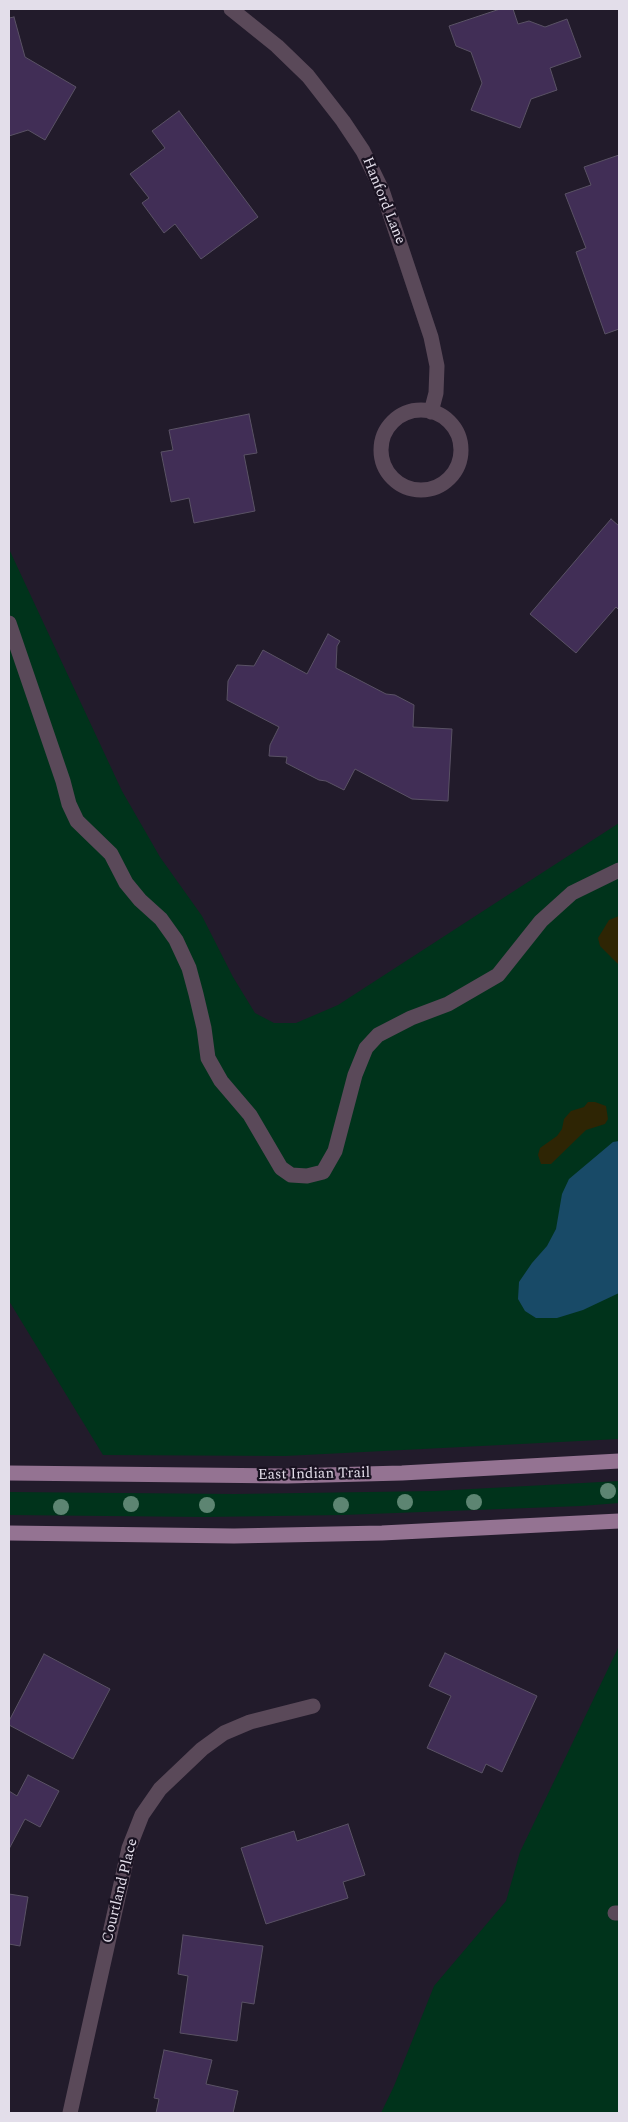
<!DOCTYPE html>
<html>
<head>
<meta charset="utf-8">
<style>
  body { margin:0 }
  #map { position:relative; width:628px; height:2122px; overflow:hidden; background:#221b2b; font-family:Spectral,serif }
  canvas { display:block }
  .frame { position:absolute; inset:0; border:10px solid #e3deea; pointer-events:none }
</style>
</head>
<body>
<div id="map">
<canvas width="628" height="2122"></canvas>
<div class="frame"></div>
</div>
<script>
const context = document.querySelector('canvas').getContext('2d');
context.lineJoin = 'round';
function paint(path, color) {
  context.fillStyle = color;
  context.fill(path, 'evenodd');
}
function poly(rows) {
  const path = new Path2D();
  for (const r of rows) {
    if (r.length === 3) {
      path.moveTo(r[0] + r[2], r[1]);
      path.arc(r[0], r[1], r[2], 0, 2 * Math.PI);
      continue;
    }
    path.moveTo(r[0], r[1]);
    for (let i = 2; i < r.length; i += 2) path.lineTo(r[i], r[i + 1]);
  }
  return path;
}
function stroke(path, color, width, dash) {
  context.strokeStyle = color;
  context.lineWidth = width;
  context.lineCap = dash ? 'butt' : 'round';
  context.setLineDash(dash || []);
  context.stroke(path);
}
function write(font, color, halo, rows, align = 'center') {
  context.font = font + ' Spectral,serif';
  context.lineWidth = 4.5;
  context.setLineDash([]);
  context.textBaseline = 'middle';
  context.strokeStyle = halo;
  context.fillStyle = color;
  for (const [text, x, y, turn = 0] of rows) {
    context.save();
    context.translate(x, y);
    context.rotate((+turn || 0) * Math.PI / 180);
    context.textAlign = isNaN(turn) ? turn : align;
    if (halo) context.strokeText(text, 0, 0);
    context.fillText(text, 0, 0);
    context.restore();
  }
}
paint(poly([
  [9,549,122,791,160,857,202,916,233,977,255,1013,274,1023,296,1023,338,1005,619,823,619,1439,285,1456,103,1455,9,1301],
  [619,1481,619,1503,581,1506,343,1515,205,1517,9,1515,9,1492,235,1494,435,1491],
  [619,1646,619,2113,381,2113,394,2086,434,1986,506,1901,520,1852]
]), '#00331b');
paint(poly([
  [619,916,619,965,600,946,598,938,609,920],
  [588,1102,595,1102,606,1106,608,1119,605,1124,586,1130,551,1164,541,1164,538,1155,540,1148,557,1136,562,1129,564,1119,571,1111,584,1107]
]), '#2e2504');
paint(poly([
  [619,1141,619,1293,583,1310,557,1318,536,1318,525,1311,518,1299,519,1282,532,1263,547,1246,556,1229,562,1194,569,1179,613,1142]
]), '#184a67');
const building = poly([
  [500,9,513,9,518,24,529,21,545,27,567,19,581,57,550,68,557,90,531,99,520,128,471,110,482,83,471,52,456,46,449,26,500,9],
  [14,17,25,57,76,87,45,140,28,130,9,136,9,18,14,17],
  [179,111,258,217,201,259,175,224,164,233,142,203,149,198,130,174,165,148,152,131,179,111],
  [619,155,619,329,605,334,576,252,586,248,565,194,591,185,584,167,619,155],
  [249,414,257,453,244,455,255,511,194,523,189,498,171,502,161,452,173,450,169,430,249,414],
  [611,519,619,526,619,610,616,607,576,653,530,614,611,519],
  [328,634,340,641,337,646,336,668,386,694,395,695,414,705,413,727,452,729,448,801,412,799,355,769,344,790,326,781,319,780,286,763,287,757,269,756,270,745,279,727,227,700,228,681,237,665,254,666,263,650,307,674,328,634],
  [445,1653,537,1696,502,1772,486,1764,482,1773,427,1748,451,1696,429,1686,445,1653],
  [44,1654,110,1689,73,1759,9,1725,9,1721,44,1654],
  [28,1775,59,1791,40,1827,25,1819,9,1849,9,1791,17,1796,28,1775],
  [348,1824,365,1875,343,1882,348,1898,266,1924,241,1848,294,1831,297,1841,348,1824],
  [9,1894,28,1897,20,1946,9,1944,9,1894],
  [183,1935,263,1946,254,2004,242,2002,237,2041,180,2033,188,1976,178,1974,183,1935],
  [164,2050,212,2060,206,2084,238,2091,233,2113,156,2113,159,2099,154,2098,164,2050]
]);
paint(building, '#412e56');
stroke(building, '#5a5265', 1);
stroke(poly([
  [231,9,277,46,308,76,343,121,363,151,382,190,431,337,437,366,436,393,431,412],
  [421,450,40],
  [9,623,63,781,69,804,77,821,111,854,126,883,140,900,161,919,176,940,189,968,196,994,204,1028,208,1058,221,1081,250,1115,281,1168,291,1175,307,1176,323,1172,335,1151,355,1075,366,1048,378,1035,411,1018,448,1004,498,975,541,921,572,893,619,870],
  [615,1913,619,1913],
  [70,2113,129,1848,142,1815,160,1789,202,1749,224,1733,250,1722,313,1706]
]), '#5a4959', 15);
stroke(poly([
  [9,1473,287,1476,402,1473,619,1461],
  [9,1533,234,1536,382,1533,619,1521]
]), '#947392', 15);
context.fillStyle = '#5d8572';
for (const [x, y] of [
  [608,1491],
  [405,1502],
  [474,1502],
  [131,1504],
  [207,1505],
  [341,1505],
  [61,1507]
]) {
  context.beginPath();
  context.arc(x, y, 8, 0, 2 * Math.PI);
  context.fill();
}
write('15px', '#e3deea', '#191221', [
  ["Hanford Lane",383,201,68],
  ["East Indian Trail",314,1475,-1],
  ["Courtland Place",121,1891,-76]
]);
</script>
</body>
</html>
